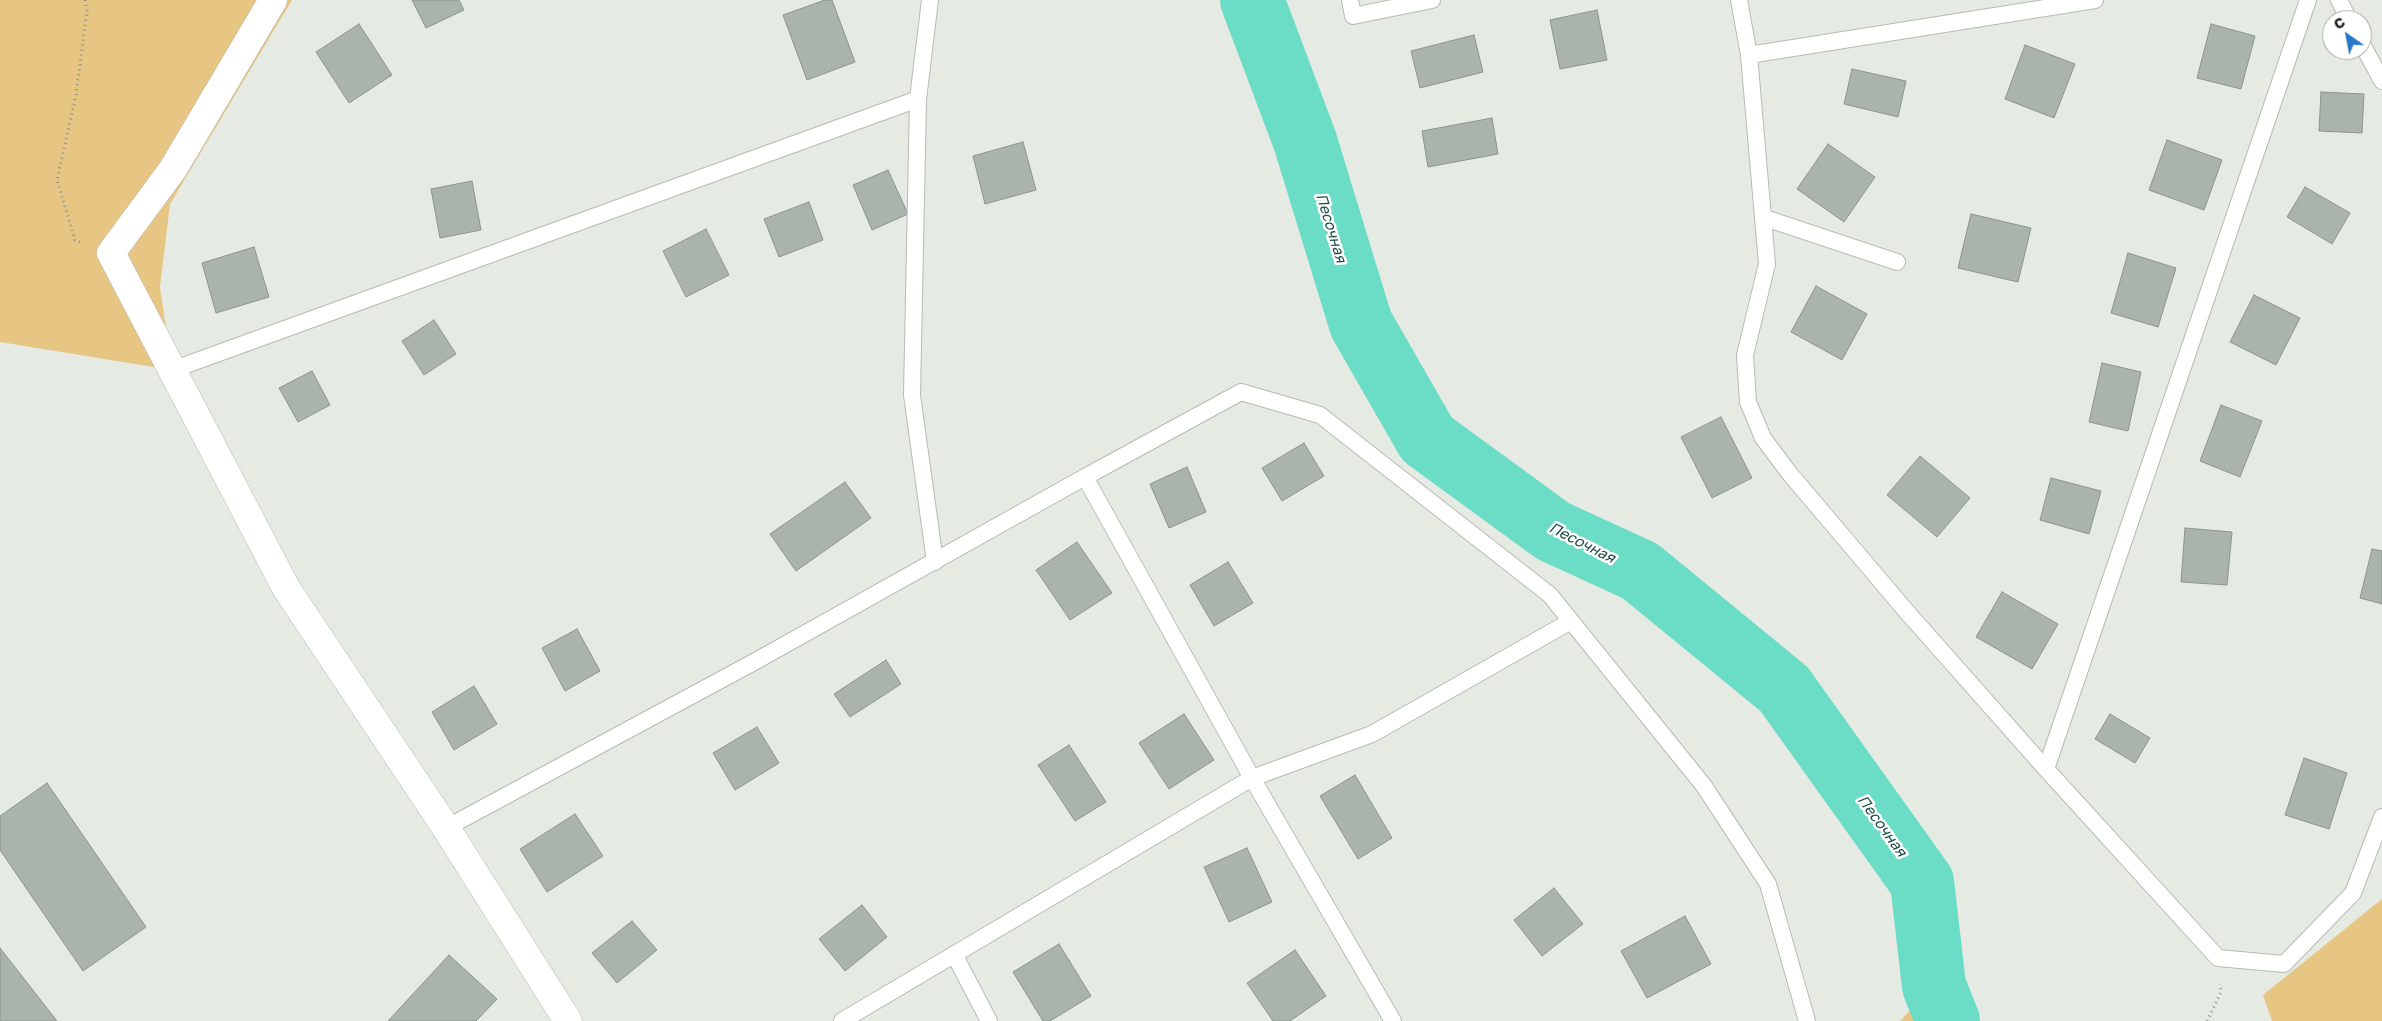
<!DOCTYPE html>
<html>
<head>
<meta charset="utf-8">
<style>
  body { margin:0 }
  #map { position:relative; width:2382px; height:1021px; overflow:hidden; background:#e5eae2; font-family:"Golos Text",sans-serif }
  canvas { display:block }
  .north { position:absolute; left:2322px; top:10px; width:50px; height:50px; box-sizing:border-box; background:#fff; border:1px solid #a6a7a6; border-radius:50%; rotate:327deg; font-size:14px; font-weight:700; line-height:20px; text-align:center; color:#212220 }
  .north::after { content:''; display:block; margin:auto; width:18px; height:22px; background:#2778c7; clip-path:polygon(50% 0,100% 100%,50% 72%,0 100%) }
</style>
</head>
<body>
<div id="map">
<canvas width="2382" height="1021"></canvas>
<div class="north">С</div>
</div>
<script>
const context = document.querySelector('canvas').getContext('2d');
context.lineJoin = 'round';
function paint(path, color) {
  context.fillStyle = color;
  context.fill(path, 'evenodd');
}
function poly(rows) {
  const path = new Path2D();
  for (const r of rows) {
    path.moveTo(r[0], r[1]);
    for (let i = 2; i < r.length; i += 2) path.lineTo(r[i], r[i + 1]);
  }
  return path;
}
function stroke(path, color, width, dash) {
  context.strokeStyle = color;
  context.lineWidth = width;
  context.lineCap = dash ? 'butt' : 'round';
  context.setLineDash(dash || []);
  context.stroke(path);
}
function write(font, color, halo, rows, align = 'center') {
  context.font = font + ' "Golos Text",sans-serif';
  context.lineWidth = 5;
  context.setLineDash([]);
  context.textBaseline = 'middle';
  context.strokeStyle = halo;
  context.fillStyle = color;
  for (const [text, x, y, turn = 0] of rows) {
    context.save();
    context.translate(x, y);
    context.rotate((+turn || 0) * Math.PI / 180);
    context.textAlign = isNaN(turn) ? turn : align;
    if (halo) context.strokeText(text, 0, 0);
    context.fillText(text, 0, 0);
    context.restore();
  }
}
paint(poly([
  [0,0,292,0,170,204,160,287,172,370,0,342],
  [2382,899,2382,1021,2272,1021,2263,995],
  [1934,986,1948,1021,1900,1021]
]), '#e7c583');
stroke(poly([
  [1252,0,1305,141,1361,324,1427,439,1553,531,1640,571,1784,689,1922,882,1934,986,1948,1021]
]), '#6bddc7', 64);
const building = poly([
  [412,0,459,0,464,10,426,28,412,0],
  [825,0,832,0,855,62,807,80,783,15,825,0],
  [1597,10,1607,60,1560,69,1550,20,1597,10],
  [359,24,392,75,349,103,316,52,359,24],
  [2211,24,2255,36,2241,89,2197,78,2211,24],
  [1474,35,1483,72,1420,88,1411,51,1474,35],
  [2025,45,2075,64,2054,118,2005,99,2025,45],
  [1852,69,1906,81,1898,117,1844,104,1852,69],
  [2321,92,2364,94,2362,133,2319,131,2321,92],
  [1492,118,1498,154,1428,167,1422,131,1492,118],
  [2167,140,2222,160,2204,210,2149,190,2167,140],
  [1023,142,1036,190,985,204,973,156,1023,142],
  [1828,144,1875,177,1844,222,1797,189,1828,144],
  [888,170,908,214,872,230,853,185,888,170],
  [472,181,481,230,440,238,431,189,472,181],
  [2305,187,2350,213,2332,244,2287,217,2305,187],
  [809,202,823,240,779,257,764,219,809,202],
  [1971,214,2031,228,2018,282,1958,268,1971,214],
  [706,229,729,275,686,297,663,251,706,229],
  [254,247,269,297,216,313,202,263,254,247],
  [2128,253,2176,268,2158,327,2111,313,2128,253],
  [1816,286,1867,314,1842,360,1791,332,1816,286],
  [2254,295,2300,318,2276,365,2230,342,2254,295],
  [434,320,456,354,424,375,402,341,434,320],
  [2102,363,2141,372,2128,431,2089,422,2102,363],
  [312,371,330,405,298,422,279,388,312,371],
  [2221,405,2262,421,2240,477,2200,461,2221,405],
  [1721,417,1752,478,1712,498,1681,437,1721,417],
  [1304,443,1324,476,1282,501,1262,468,1304,443],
  [1920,456,1970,498,1937,537,1887,495,1920,456],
  [1187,467,1206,512,1169,528,1150,484,1187,467],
  [2051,478,2101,491,2089,534,2040,520,2051,478],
  [845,482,871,518,796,571,770,534,845,482],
  [2185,528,2232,532,2227,585,2181,582,2185,528],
  [1077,542,1112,593,1070,620,1036,570,1077,542],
  [2372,549,2382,551,2382,604,2360,598,2372,549],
  [1228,562,1253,603,1214,626,1190,585,1228,562],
  [2002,592,2058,624,2032,669,1976,637,2002,592],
  [577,629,600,671,565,691,542,648,577,629],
  [886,660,901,684,850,717,834,694,886,660],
  [474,686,497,724,454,750,432,712,474,686],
  [1184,714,1214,760,1169,789,1139,743,1184,714],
  [2110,714,2150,738,2135,763,2095,739,2110,714],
  [757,727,779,763,735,790,713,753,757,727],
  [1069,745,1106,802,1075,821,1038,765,1069,745],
  [2304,758,2347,773,2329,829,2285,815,2304,758],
  [1355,775,1392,838,1358,859,1320,796,1355,775],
  [47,783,146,927,83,971,0,850,0,816,47,783],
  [575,814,603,856,547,892,520,849,575,814],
  [1247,848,1272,902,1229,922,1204,867,1247,848],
  [1554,888,1583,924,1542,956,1514,920,1554,888],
  [862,905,887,937,845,971,819,939,862,905],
  [1685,916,1711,964,1647,998,1621,951,1685,916],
  [632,921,657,950,617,983,592,953,632,921],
  [1059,944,1091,996,1050,1021,1043,1021,1013,972,1059,944],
  [0,948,57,1021,0,1021,0,948],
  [1295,950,1326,996,1290,1021,1273,1021,1247,983,1295,950],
  [449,955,497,999,476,1021,388,1021,449,955]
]);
paint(building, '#abb3ad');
stroke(building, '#8d948f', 1);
const service = poly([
  [1350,0,1353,16,1432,0],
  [1739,0,1749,55,1767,264,1745,355,1748,402,1763,438,1790,474,1907,612,2046,769,2218,958,2284,964,2353,893,2382,817],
  [2339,0,2349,20],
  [2362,44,2382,81],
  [1749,55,2095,0],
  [918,99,930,0],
  [1765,218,1897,262],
  [172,370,918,99,912,395,935,562],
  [1085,477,1241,392,1320,415,1550,595,1571,621,1704,786,1768,884,1807,1021],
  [2046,769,2308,0],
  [446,828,754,662,1085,477,1252,778,1393,1021],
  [954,954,989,1021],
  [842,1021,1252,778,1372,734,1571,621]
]);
const minor = poly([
  [273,0,173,169,111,253,286,588,446,828,568,1021]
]);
stroke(service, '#b7bbb4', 18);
stroke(minor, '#b7bbb4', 29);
stroke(poly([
  [80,242,75,240,57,180,76,95,87,10,85,0],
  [2207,1021,2221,992,2220,984]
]), '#8d918b', 3, [1, 4]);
stroke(service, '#fff', 16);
stroke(minor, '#fff', 28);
write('italic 15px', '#1c4d44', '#fff', [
  ["Песочная",1331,228,73],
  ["Песочная",1582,543,27],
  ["Песочная",1882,826,54]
]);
</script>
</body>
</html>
